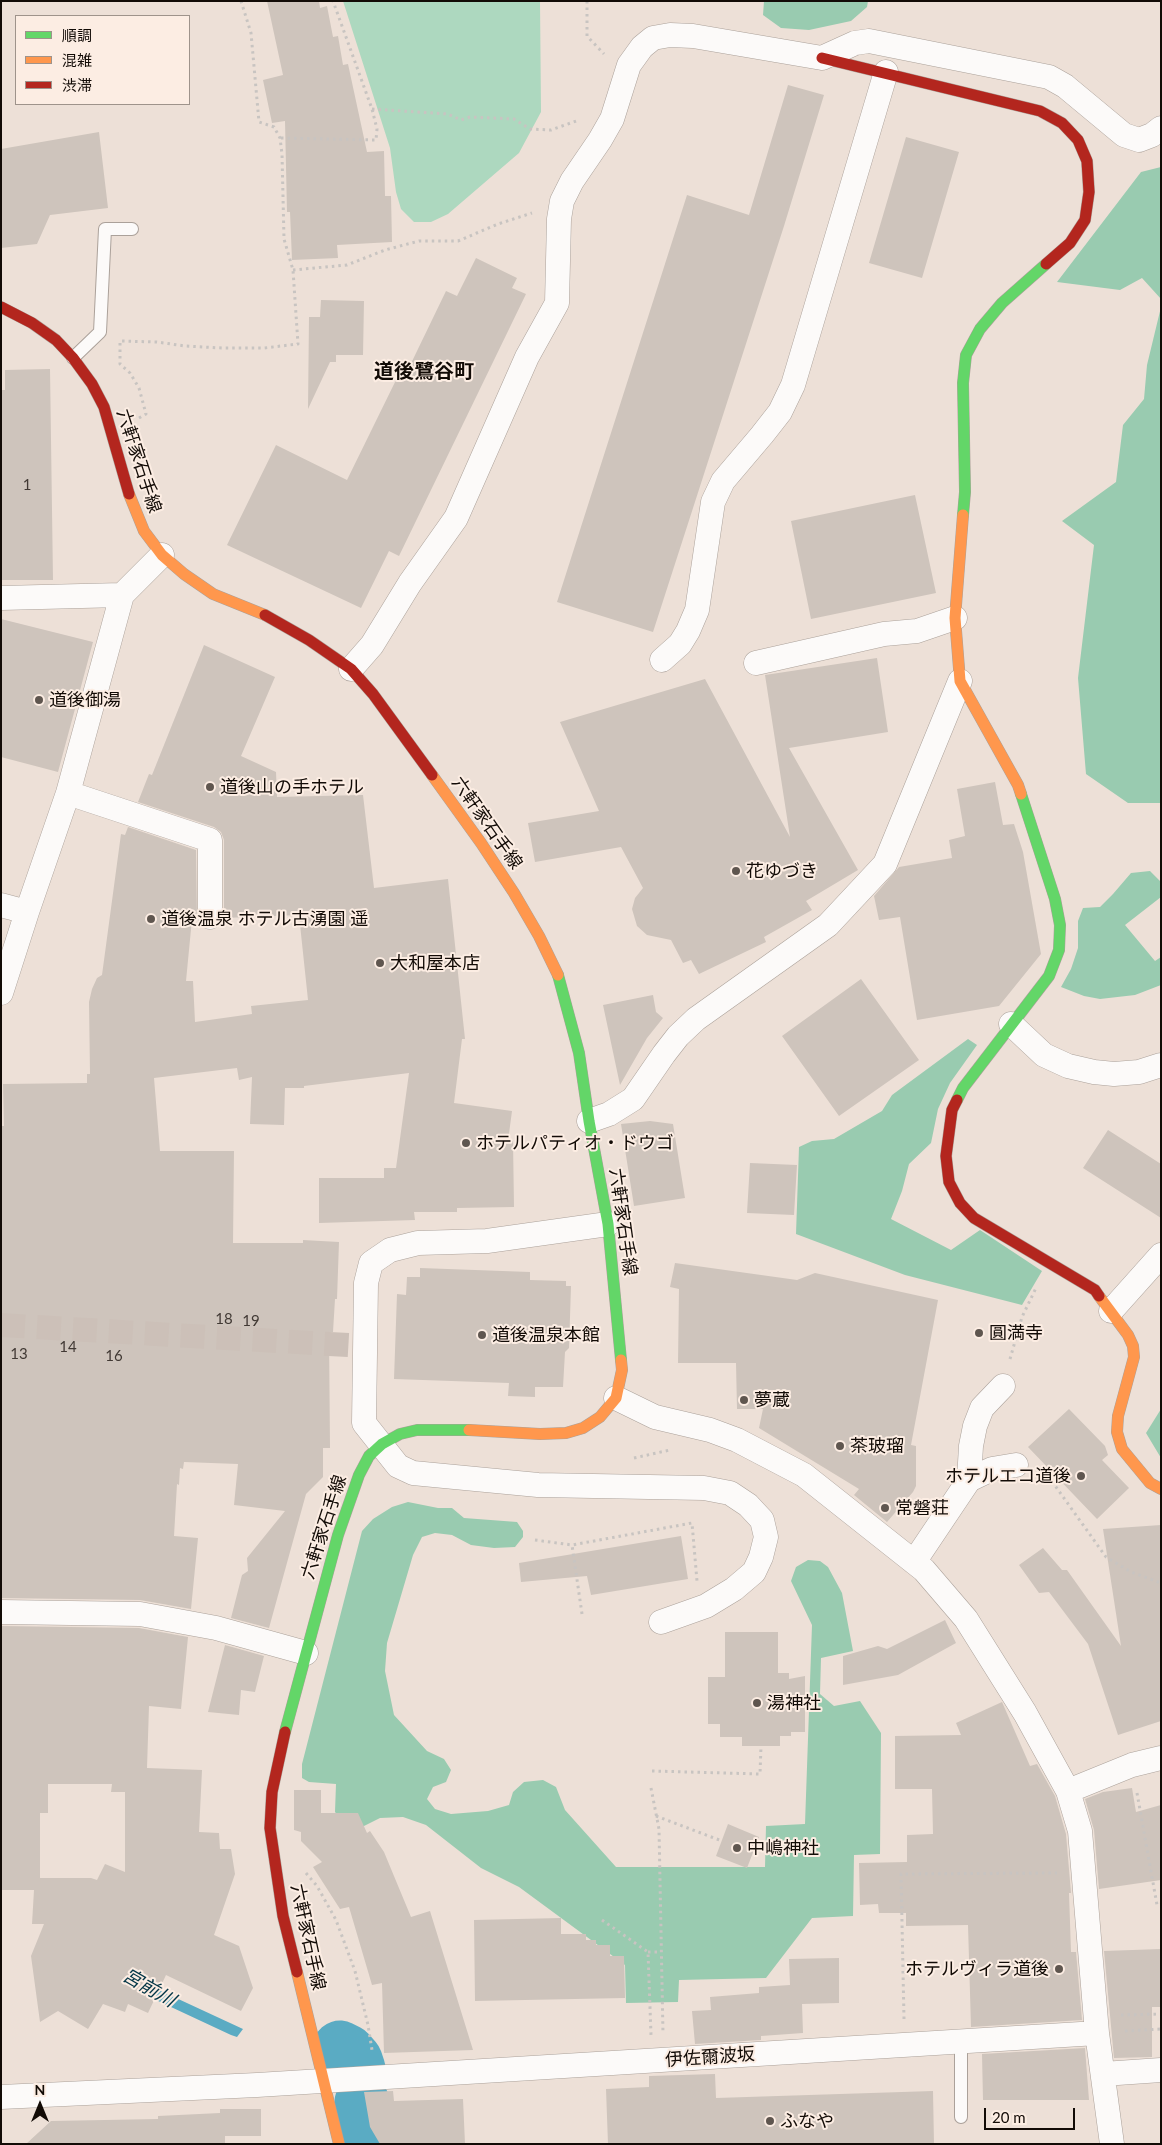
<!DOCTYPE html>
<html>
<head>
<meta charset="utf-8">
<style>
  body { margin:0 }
  #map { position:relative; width:1162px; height:2145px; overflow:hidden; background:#ede0d7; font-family:Lato,"Noto Sans JP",sans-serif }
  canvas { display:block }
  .frame { position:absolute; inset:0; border:2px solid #120b06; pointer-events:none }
  .legend { position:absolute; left:15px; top:15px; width:175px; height:90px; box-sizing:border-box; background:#fcede3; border:1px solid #9e938b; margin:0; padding:6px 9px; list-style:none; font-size:15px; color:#120b06 }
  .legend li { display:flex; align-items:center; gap:10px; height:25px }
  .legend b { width:25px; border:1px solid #9e938b }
  .north { position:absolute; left:15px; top:2080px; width:50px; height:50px; -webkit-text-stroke:4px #fcede3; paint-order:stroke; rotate:0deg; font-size:14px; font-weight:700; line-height:20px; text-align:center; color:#120b06 }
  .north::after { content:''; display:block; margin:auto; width:18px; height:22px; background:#120b06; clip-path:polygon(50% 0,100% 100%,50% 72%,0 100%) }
  .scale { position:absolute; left:984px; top:2108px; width:91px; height:22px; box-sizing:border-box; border:2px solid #120b06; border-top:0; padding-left:6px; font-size:15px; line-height:18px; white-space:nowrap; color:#120b06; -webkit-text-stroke:4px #fcede3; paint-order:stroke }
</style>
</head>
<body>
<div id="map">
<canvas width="1162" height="2145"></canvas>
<div class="frame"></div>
<ul class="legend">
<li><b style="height:6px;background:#63d668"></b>順調</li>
<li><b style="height:6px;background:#ff974d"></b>混雑</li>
<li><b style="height:6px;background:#b3261e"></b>渋滞</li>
</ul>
<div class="north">N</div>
<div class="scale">20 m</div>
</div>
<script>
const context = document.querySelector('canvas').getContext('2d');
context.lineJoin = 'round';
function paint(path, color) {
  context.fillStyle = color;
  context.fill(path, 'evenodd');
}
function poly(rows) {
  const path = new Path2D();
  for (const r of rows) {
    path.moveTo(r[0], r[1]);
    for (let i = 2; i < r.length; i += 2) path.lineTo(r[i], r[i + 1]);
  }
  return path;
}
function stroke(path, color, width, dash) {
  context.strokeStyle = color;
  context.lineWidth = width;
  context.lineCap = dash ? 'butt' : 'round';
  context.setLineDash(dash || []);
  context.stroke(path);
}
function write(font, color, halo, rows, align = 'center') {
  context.font = font + ' Lato,"Noto Sans JP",sans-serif';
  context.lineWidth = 4;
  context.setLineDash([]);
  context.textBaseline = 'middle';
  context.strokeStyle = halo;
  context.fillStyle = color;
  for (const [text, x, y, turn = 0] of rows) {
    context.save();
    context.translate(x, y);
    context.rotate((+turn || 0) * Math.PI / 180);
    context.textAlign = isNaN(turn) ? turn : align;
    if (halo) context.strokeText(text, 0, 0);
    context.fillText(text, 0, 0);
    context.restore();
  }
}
paint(poly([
  [343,1,540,1,541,112,519,153,448,214,431,222,414,222,401,209,396,192,390,148]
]), '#add8bf');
paint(poly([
  [764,1,868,1,867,7,851,21,809,30,781,28,763,15],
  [1161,167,1161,299,1142,278,1120,290,1057,282,1141,172],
  [1161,307,1161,803,1128,803,1086,774,1078,678,1094,545,1062,521,1116,482,1123,425,1144,399,1147,365],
  [1150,871,1161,882,1161,897,1125,925,1155,961,1161,957,1161,985,1135,995,1100,999,1084,996,1061,987,1071,969,1078,948,1078,921,1083,908,1100,907,1113,894,1131,873],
  [968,1039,977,1045,950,1083,938,1109,931,1143,909,1164,902,1191,891,1219,951,1250,980,1230,1042,1271,1022,1305,905,1275,796,1234,799,1147,812,1141,834,1139,882,1111,892,1095],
  [1161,1409,1161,1458,1146,1433],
  [408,1502,438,1508,452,1508,464,1518,517,1522,523,1531,523,1537,515,1547,494,1548,471,1545,452,1535,435,1533,422,1537,413,1555,387,1643,385,1671,394,1715,427,1751,444,1759,451,1770,446,1782,433,1787,427,1799,435,1809,451,1814,488,1811,509,1805,513,1792,524,1782,543,1780,556,1787,565,1810,616,1867,765,1867,766,1826,805,1824,812,1625,791,1581,796,1567,808,1560,820,1561,828,1567,842,1593,853,1651,821,1658,820,1694,834,1706,860,1701,881,1733,880,1854,854,1855,853,1916,812,1918,766,1978,679,1980,678,2002,626,2003,625,1965,519,1887,481,1868,426,1825,403,1817,380,1818,352,1832,335,1812,336,1784,309,1782,302,1778,302,1764,362,1531,373,1519,392,1507]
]), '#99cbb0');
paint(poly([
  [150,1980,161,1991,243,2029,237,2037,231,2035,156,2000,142,1986]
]), '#5aabc3');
stroke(poly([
  [340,2048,348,2052,355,2060,358,2069],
  [362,2102,368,2130,376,2144]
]), '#5aabc3', 55);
paint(poly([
  [267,1,319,1,320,8,327,6,333,37,338,36,343,65,348,64,367,152,384,151,385,196,391,196,392,242,337,245,338,258,292,260,290,212,287,212,285,121,272,123,263,80,283,75],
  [788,85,824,95,784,226,653,632,557,602,687,195,749,215],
  [99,132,108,208,50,215,37,244,1,248,1,149],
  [906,137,959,152,922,278,869,263],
  [476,258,517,278,512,288,526,294,399,556,389,551,361,608,227,545,276,445,347,480,397,378,403,380,446,291,457,296],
  [321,300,364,301,363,355,336,355,336,362,330,362,308,409,309,317,320,317],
  [50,369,53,580,1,580,1,390,5,390,5,370],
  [915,495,936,593,811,619,791,521],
  [1,619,93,642,58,772,1,757],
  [204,645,275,677,241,756,276,772,277,797,363,795,374,888,448,879,465,1039,462,1039,454,1103,512,1111,508,1141,513,1141,514,1207,457,1208,457,1212,414,1212,415,1220,319,1223,319,1178,384,1178,384,1168,396,1168,409,1073,304,1086,304,1088,285,1088,284,1125,250,1124,252,1077,239,1080,237,1068,154,1078,160,1151,234,1151,233,1243,303,1243,303,1240,339,1242,337,1299,335,1299,333,1332,329,1332,330,1448,323,1448,323,1477,306,1494,269,1628,231,1618,242,1575,248,1571,247,1558,285,1511,234,1505,238,1464,184,1462,183,1469,180,1468,179,1485,177,1484,174,1536,198,1538,191,1609,140,1600,1,1598,1,1126,4,1126,3,1084,87,1083,87,1074,90,1074,89,1002,92,989,97,978,102,975,121,834,125,835,128,827,196,850,197,919,192,919,186,981,193,981,195,1022,252,1014,251,1006,308,1000,299,915,224,918,224,840,221,832,214,827,138,802,149,774,152,775],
  [877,658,888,732,789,748,858,870,806,901,812,910,764,937,766,942,699,974,691,960,683,963,671,940,647,935,637,926,632,909,635,898,643,888,621,847,535,862,528,823,599,811,560,722,705,679,790,837,765,675],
  [995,782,1003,825,1014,824,1023,852,1041,954,999,1006,917,1020,900,917,879,920,874,896,899,867,952,858,949,840,965,836,957,789],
  [861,979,919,1060,839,1116,782,1036],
  [653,995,656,1012,663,1018,647,1038,620,1085,603,1005],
  [650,1121,673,1124,685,1198,634,1206,621,1124],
  [1108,1130,1161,1164,1161,1218,1083,1168],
  [750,1163,797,1165,794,1215,747,1213],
  [675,1263,797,1280,815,1273,938,1300,911,1445,916,1446,916,1486,913,1492,887,1522,854,1495,859,1489,759,1428,763,1409,737,1409,736,1363,678,1363,679,1289,670,1287],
  [420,1268,530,1272,530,1280,566,1281,566,1286,571,1286,569,1348,565,1352,563,1387,535,1387,535,1397,508,1396,509,1383,394,1379,397,1294,406,1295,407,1277,420,1277],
  [1069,1409,1105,1446,1108,1455,1102,1460,1129,1488,1097,1519,1028,1447],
  [1161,1525,1161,1721,1118,1735,1088,1644,1049,1592,1039,1593,1019,1565,1043,1548,1062,1570,1067,1570,1121,1646,1103,1529],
  [681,1536,688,1579,591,1595,587,1576,521,1582,519,1563],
  [945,1620,956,1643,898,1675,843,1685,843,1656,878,1646,887,1649],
  [2,1626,139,1628,188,1637,181,1709,149,1706,147,1768,202,1770,199,1832,219,1833,220,1849,231,1849,235,1874,214,1935,239,1946,253,1988,241,2011,166,1975,148,2013,128,2004,125,2012,103,2004,88,2029,58,2011,40,2022,31,1956,44,1924,32,1924,34,1890,2,1890],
  [48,1784,112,1784,111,1792,125,1792,125,1872,105,1864,97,1880,91,1878,40,1878,40,1813,48,1813],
  [725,1632,778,1632,778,1673,789,1673,789,1679,805,1676,805,1732,791,1732,791,1736,780,1736,780,1746,742,1746,742,1737,720,1737,720,1724,708,1724,708,1677,725,1677],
  [225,1645,264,1656,255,1692,241,1690,239,1715,208,1712],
  [1002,1702,1030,1766,1037,1764,1055,1796,1066,1834,1071,1893,1069,1893,1071,1952,1076,1952,1082,2020,971,2027,968,1925,906,1926,906,1913,879,1913,878,1904,860,1905,859,1863,907,1862,907,1835,933,1834,932,1789,895,1789,895,1736,961,1735,956,1723],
  [1132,1788,1136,1812,1161,1805,1161,1880,1099,1889,1094,1830,1085,1799,1103,1792],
  [294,1790,321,1790,321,1813,358,1813,367,1833,370,1831,384,1852,411,1917,430,1911,473,2050,384,2053,382,1983,372,1985,349,1907,340,1909,313,1867,322,1862,301,1841,301,1832,294,1830],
  [728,1824,759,1837,747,1868,716,1856],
  [561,1918,561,1934,586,1934,586,1940,596,1940,596,1945,610,1945,610,1956,624,1956,625,1998,475,2001,474,1920],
  [1161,1949,1161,2007,1152,2007,1152,2057,1114,2058,1104,1951],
  [839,1958,839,2003,802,2004,803,2033,761,2036,761,2040,695,2044,692,2011,711,2010,710,1997,759,1993,759,1987,790,1985,789,1959],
  [1085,2048,1089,2100,983,2100,982,2054],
  [715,2074,716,2098,933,2091,934,2144,608,2144,606,2089,649,2087,649,2076],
  [393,2091,394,2101,463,2099,465,2144,380,2144,370,2127,364,2092],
  [220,2109,261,2109,261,2136,225,2136,225,2144,26,2144,51,2121,158,2119,158,2116,220,2113]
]), '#cec4bc');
stroke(poly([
  [1,1325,364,1346]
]), '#ccc0b8', 24, [24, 12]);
const lane = poly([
  [73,358,100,332,105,229,132,229],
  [961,2041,961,2117]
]);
const street = poly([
  [1,598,122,595],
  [662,660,680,644,688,631,697,610,713,502,723,481,762,435,780,412,793,385,886,72],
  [756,663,884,634,917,631,955,618],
  [351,669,372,645,410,583,456,518,527,357,557,303,559,219,562,201,572,181,600,140,612,119,629,65,642,47,653,38,670,35,693,36,822,58,855,43,869,41,1049,77,1065,86,1124,135,1139,140,1152,135,1161,128],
  [68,793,210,840,210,917],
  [1,905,27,912],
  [1,993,27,912,68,793,122,595,162,555],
  [1011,1024,1044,1055,1068,1066,1094,1072,1114,1074,1139,1072,1161,1065],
  [589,1121,609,1114,633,1099,664,1054,678,1036,696,1019,828,925,885,864,960,681],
  [608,1224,487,1241,418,1243,390,1250,371,1263,366,1283,364,1423,398,1466,413,1473,538,1485,704,1488,730,1493,748,1505,762,1520,766,1537,761,1557,754,1572,734,1589,706,1606,661,1622],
  [1111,1311,1161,1255],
  [616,1398,655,1417,710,1430,737,1440,804,1475,924,1570,966,1619,1025,1713,1068,1791,1080,1831,1097,2033,1112,2144],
  [969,1480,992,1469,1016,1465],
  [914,1562,969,1480,971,1446,975,1426,982,1408,1003,1386],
  [1,1612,140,1614,216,1628,306,1653],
  [1068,1791,1132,1765,1161,1758],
  [1103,2074,1161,2070],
  [1,2097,257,2085,1097,2033]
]);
const fast = poly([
  [963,515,965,492,963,383,966,355,980,329,1002,303,1046,264],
  [558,975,579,1053,589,1121,608,1224,621,1360],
  [957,1100,963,1088,1049,976,1059,950,1060,925,1055,899,1021,794],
  [285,1732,338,1535,359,1475,369,1456,382,1444,400,1434,417,1430,469,1430]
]);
const slow = poly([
  [129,494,144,531,162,555,184,574,213,594,265,615],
  [963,515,955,618,960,681,1018,785,1021,794],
  [432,775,481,843,514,893,539,936,558,975],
  [1099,1296,1128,1335,1133,1346,1134,1357,1118,1416,1117,1432,1122,1449,1150,1483,1161,1489],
  [469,1430,540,1434,566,1433,583,1428,600,1417,616,1398,622,1370,621,1360],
  [297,1972,339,2144]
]);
const jam = poly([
  [822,58,1040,111,1062,123,1078,140,1087,161,1089,192,1085,220,1070,243,1046,264],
  [1,307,32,323,56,340,73,358,92,384,104,407,129,494],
  [265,615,309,640,351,669,373,694,432,775],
  [957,1100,952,1110,946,1156,949,1182,960,1203,974,1218,1095,1290,1099,1296],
  [285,1732,272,1792,270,1828,283,1916,297,1972]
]);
stroke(lane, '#aba19a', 14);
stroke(street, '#aba19a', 25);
stroke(fast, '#aba19a', 12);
stroke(slow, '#aba19a', 12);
stroke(jam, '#aba19a', 12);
stroke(poly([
  [587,1,587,36,604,54],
  [372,109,448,114,461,120,470,117,514,119,530,129,551,130,579,120],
  [281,138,376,140,377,129,372,109,333,1],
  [293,270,347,265,385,250,419,241,458,241,498,224,532,213],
  [139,418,146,414,139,388,130,373,120,364,120,341,157,342,185,346,222,348,264,348,298,344,293,270,284,239,282,154,280,138,274,127,259,122,251,33,241,1],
  [1010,1359,1022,1317,1036,1288],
  [634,1458,670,1450],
  [1042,1473,1051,1480,1106,1557,1131,1572,1161,1583],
  [535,1540,572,1545],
  [582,1614,572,1545,692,1523,697,1581],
  [652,1771,760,1774,761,1746],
  [651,1788,659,1829,663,2034],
  [1137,1793,1157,1905,1161,1904],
  [656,1816,722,1841],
  [306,1873,317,1886,336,1920,355,1971,368,2025,372,2050],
  [602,1920,648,1952,651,2035],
  [648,1952,661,1952],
  [1121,2015,1161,2014],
  [904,2019,901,1874,1057,1873],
  [1125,2031,1161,2029]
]), '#c8c4c1', 3, [2.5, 4]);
stroke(lane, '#fcfaf9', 12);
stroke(street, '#fcfaf9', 24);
stroke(fast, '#63d668', 11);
stroke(slow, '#ff974d', 11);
stroke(jam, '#b3261e', 11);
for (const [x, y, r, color] of [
  [39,700,5,"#5f564f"],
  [210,787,5,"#5f564f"],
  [736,871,5,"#5f564f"],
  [151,919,5,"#5f564f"],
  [380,963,5,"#5f564f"],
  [466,1143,5,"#5f564f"],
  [979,1333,5,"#5f564f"],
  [482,1335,5,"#5f564f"],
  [744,1400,5,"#5f564f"],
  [840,1446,5,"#5f564f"],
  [1081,1476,5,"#5f564f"],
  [885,1508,5,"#5f564f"],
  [757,1703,5,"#5f564f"],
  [737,1848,5,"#5f564f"],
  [1059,1969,5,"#5f564f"],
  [770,2121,5,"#5f564f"]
]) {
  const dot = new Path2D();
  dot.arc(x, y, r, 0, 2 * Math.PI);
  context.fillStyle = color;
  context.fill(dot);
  stroke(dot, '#fcede3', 2);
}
write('15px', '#413934', null, [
  ["1",27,485],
  ["18",224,1319],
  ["19",251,1321],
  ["14",68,1347],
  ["13",19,1354],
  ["16",114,1356]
]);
write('18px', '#120b06', '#fcede3', [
  ["六軒家石手線",139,461,72],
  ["六軒家石手線",487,823,55],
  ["六軒家石手線",623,1222,82],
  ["六軒家石手線",324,1527,-72],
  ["六軒家石手線",308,1937,78],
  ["伊佐爾波坂",710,2057,-4]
]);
write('18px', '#120b06', '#fcede3', [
  ["道後御湯",49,700],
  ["道後山の手ホテル",220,787],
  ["花ゆづき",746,871],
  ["道後温泉 ホテル古湧園 遥",161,919],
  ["大和屋本店",390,963],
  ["ホテルパティオ・ドウゴ",476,1143],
  ["圓満寺",989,1333],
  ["道後温泉本館",492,1335],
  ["夢蔵",754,1400],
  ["茶玻瑠",850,1446],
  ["ホテルエコ道後",1071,1476,"right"],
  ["常磐荘",895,1508],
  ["湯神社",767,1703],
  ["中嶋神社",747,1848],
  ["ホテルヴィラ道後",1049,1969,"right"],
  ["ふなや",780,2121]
], 'left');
write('italic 19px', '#023546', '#fcede3', [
  ["宮前川",149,1988,30]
]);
write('bold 20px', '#120b06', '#fcede3', [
  ["道後鷺谷町",424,372]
]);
</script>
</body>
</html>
